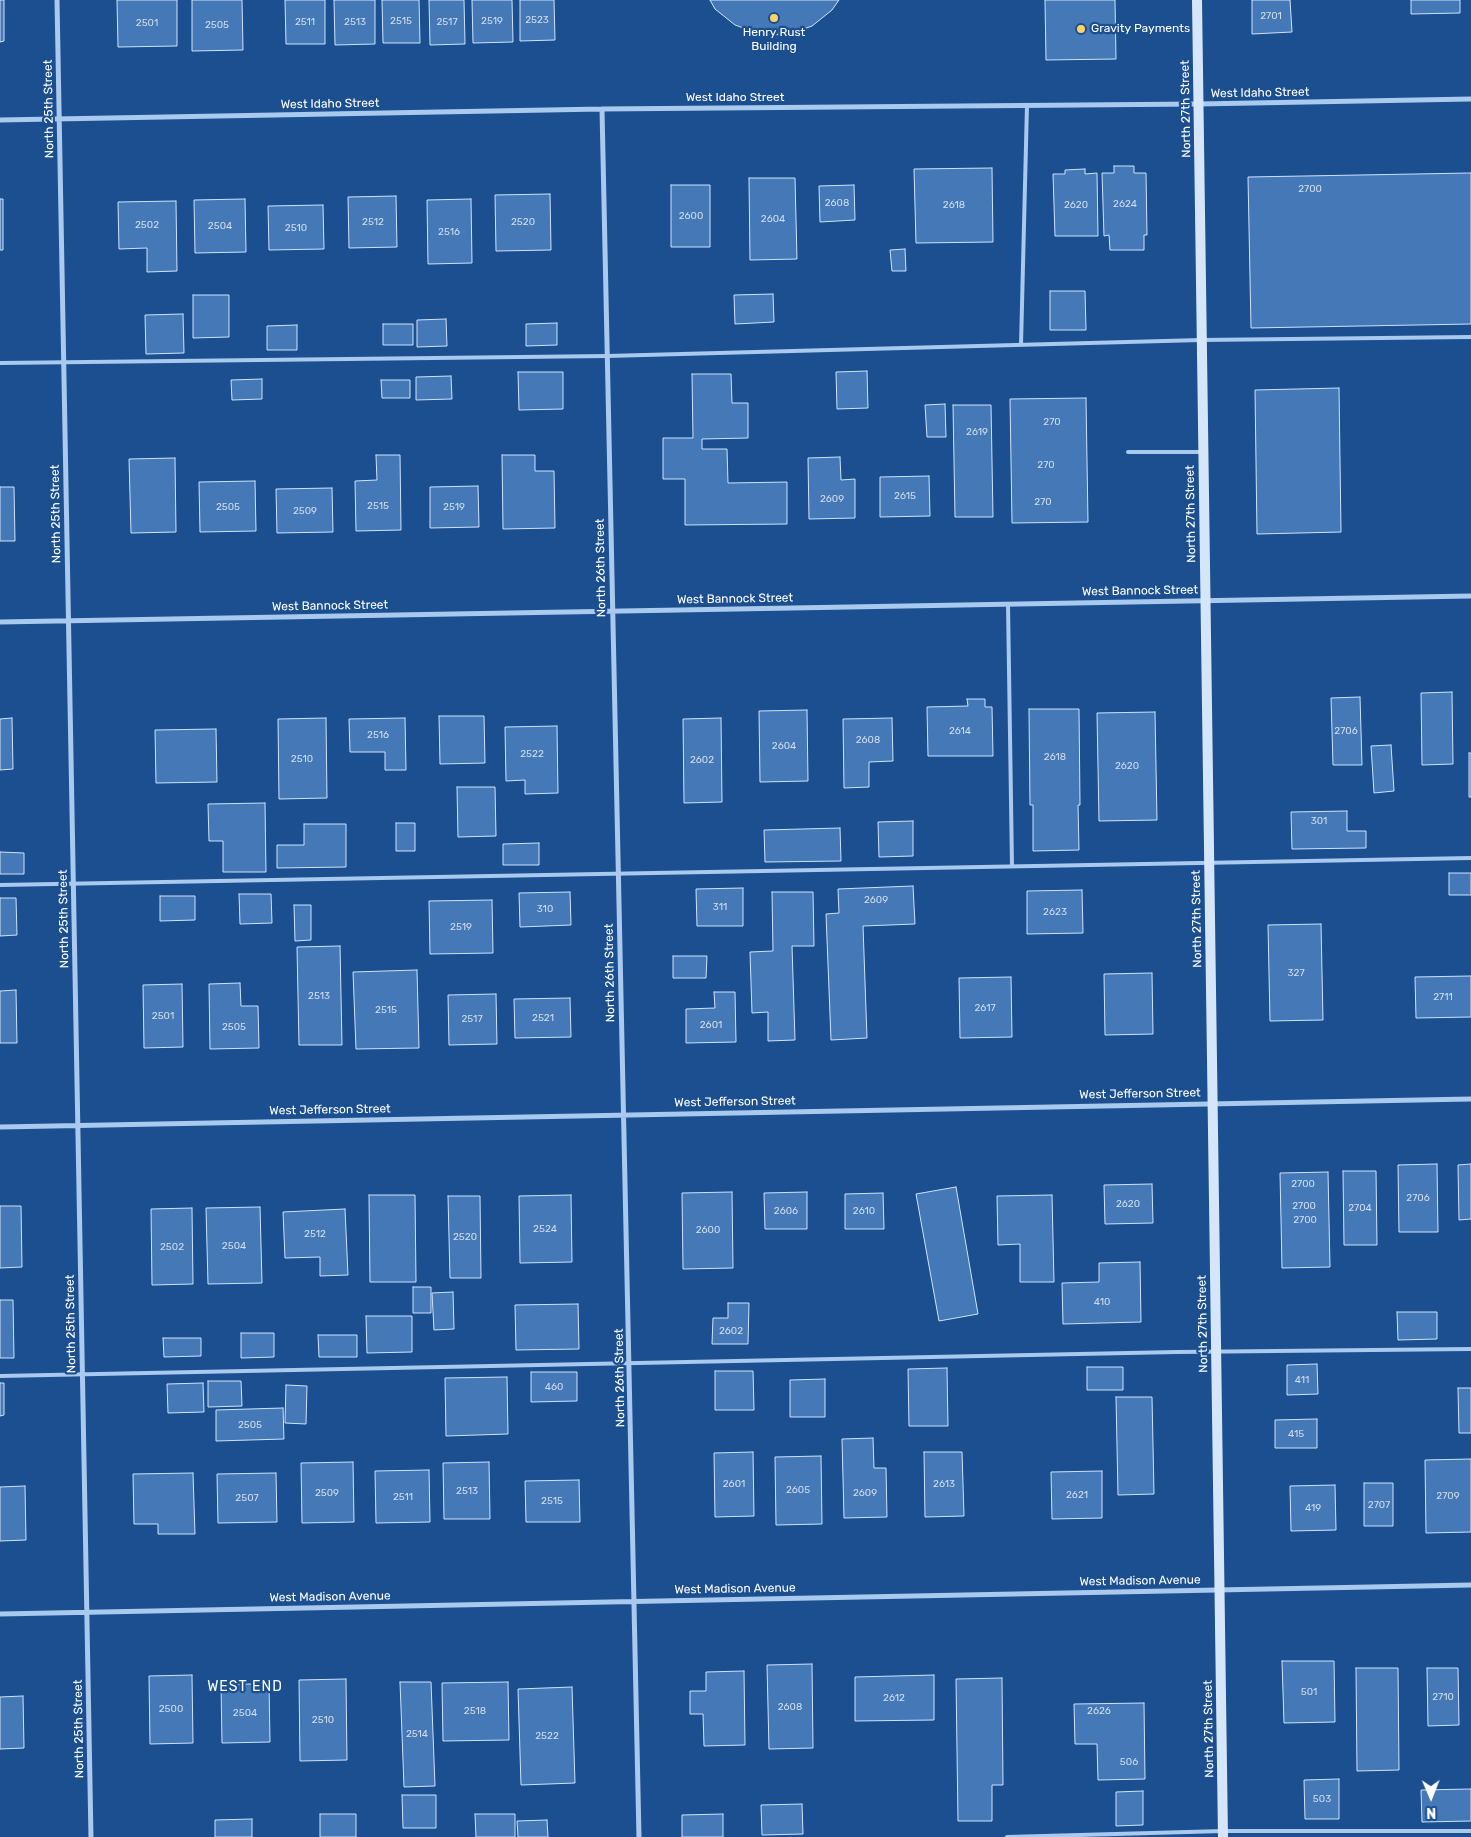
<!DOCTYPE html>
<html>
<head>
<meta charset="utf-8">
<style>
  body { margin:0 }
  #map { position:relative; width:1471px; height:1837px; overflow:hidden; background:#1b4f8f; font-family:Rubik,sans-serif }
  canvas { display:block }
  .north { position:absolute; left:1406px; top:1772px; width:50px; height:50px; -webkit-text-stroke:4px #1b4f8f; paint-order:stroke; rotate:179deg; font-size:14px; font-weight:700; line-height:20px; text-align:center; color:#fff }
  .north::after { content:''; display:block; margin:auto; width:18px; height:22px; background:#fff; clip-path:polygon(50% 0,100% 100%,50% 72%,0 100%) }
</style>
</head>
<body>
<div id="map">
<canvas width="1471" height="1837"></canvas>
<div class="north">N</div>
</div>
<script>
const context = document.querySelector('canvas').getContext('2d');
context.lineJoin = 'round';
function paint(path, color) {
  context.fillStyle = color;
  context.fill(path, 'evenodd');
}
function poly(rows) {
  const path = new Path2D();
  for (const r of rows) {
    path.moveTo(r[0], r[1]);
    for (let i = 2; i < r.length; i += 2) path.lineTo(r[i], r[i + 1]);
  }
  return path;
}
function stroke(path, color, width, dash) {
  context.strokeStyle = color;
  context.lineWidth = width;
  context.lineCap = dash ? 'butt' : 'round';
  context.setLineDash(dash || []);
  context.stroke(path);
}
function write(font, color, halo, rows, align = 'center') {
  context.font = font + ' Rubik,sans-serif';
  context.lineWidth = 4.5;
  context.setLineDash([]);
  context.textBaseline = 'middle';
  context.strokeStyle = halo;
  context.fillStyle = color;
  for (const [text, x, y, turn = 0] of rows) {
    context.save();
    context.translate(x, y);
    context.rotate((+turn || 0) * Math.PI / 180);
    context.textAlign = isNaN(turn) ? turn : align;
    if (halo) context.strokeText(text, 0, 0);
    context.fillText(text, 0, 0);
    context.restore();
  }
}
const building = poly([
  [0,0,4,0,4,41,0,42,0,0],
  [117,0,177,0,177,46,118,47,117,0],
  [192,0,242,0,243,50,192,51,192,0],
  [285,0,325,0,325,44,286,44,285,0],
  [334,0,375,0,375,44,335,45,334,0],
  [382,0,419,0,420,43,383,43,382,0],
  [429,0,464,0,465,44,430,45,429,0],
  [472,0,512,0,513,42,473,43,472,0],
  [520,0,554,0,555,40,520,41,520,0],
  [710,0,839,0,832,10,812,26,787,35,760,34,735,25,715,9,710,0],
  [1045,0,1115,0,1116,59,1046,60,1045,0],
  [1252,0,1290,0,1292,32,1252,34,1252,0],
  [1411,0,1460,0,1460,13,1411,14,1411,0],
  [1114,166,1134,166,1134,173,1146,173,1147,235,1144,235,1144,250,1110,250,1109,235,1104,236,1102,173,1114,173,1114,166],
  [992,168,993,242,916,243,914,169,992,168],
  [1085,169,1085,174,1097,173,1098,236,1055,236,1053,174,1065,174,1065,170,1085,169],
  [1471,173,1471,324,1251,328,1248,177,1471,173],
  [749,178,795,178,797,259,750,260,749,178],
  [671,185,710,185,710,247,671,247,671,185],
  [854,185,855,220,820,222,819,186,854,185],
  [550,194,551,250,496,251,495,195,550,194],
  [396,196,397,247,349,248,348,197,396,196],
  [0,199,3,199,3,250,0,250,0,199],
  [245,199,246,252,195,253,194,200,245,199],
  [471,199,472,263,428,264,427,200,471,199],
  [176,201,177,271,147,272,147,248,119,249,118,202,176,201],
  [323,205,324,249,269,250,268,206,323,205],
  [905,249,906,271,892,271,890,250,905,249],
  [1050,291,1085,291,1086,330,1050,330,1050,291],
  [773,294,774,322,735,324,734,295,773,294],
  [193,295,229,295,229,337,193,338,193,295],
  [183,314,184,353,146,354,145,315,183,314],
  [446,319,447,346,417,347,417,320,446,319],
  [557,323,557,345,526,346,526,324,557,323],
  [383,324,413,324,413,345,383,345,383,324],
  [297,325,297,350,267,350,267,326,297,325],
  [867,371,868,408,837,409,836,372,867,371],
  [518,372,563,372,563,409,519,410,518,372],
  [692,374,731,374,732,403,748,403,748,438,702,439,702,449,727,449,728,483,787,482,787,524,685,525,685,479,663,479,663,438,693,438,692,374],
  [451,376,452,399,416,400,416,377,451,376],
  [262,379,262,399,232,400,231,380,262,379],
  [381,380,410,380,410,398,382,398,381,380],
  [1339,388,1341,532,1257,534,1255,390,1339,388],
  [1086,398,1088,522,1012,523,1010,399,1086,398],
  [945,404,946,437,927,437,925,405,945,404],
  [953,405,991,405,993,517,955,517,953,405],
  [376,455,400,455,401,530,356,531,355,481,377,480,376,455],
  [502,455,535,455,535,471,554,471,555,528,503,529,502,455],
  [840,457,841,480,855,479,855,518,809,519,808,458,840,457],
  [175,458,176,532,131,533,129,459,175,458],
  [929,476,930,516,880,517,880,477,929,476],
  [255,481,256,531,200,532,199,482,255,481],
  [478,486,479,527,430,528,430,487,478,486],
  [0,487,14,487,15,541,0,541,0,487],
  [332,488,333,532,277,533,276,489,332,488],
  [1452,692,1453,764,1422,765,1421,693,1452,692],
  [1360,697,1362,765,1333,765,1331,698,1360,697],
  [967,699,985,699,985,707,992,707,993,756,928,756,927,707,968,706,967,699],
  [1029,709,1079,709,1080,805,1078,805,1079,850,1033,851,1033,805,1030,805,1029,709],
  [807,710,808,781,760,782,759,711,807,710],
  [1155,712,1157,820,1099,821,1097,713,1155,712],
  [439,716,484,716,485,763,440,764,439,716],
  [12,718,13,769,0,770,0,719,12,718],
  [326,718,327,798,279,799,278,719,326,718],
  [405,718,406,770,385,770,385,752,350,752,349,719,405,718],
  [721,718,722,802,684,803,683,719,721,718],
  [892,718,893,761,869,762,869,787,844,788,843,719,892,718],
  [557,726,558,793,525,794,525,780,506,781,505,727,557,726],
  [216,729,217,782,156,783,155,730,216,729],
  [1391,745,1394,791,1374,793,1371,746,1391,745],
  [1469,753,1471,753,1471,797,1469,797,1469,753],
  [457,787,495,787,496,836,458,837,457,787],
  [265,803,266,872,223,872,223,841,209,841,208,804,265,803],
  [1347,811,1347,831,1366,831,1366,848,1292,849,1291,812,1347,811],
  [913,821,913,856,879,857,878,822,913,821],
  [396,823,415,823,415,851,396,851,396,823],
  [304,824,346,824,346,867,277,868,277,845,304,845,304,824],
  [840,828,841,861,765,862,764,830,840,828],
  [539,843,539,865,503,865,503,844,539,843],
  [0,852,24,853,24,874,0,874,0,852],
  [1449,873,1471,873,1471,895,1449,895,1449,873],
  [913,886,915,924,863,926,867,1038,831,1040,826,914,839,913,838,889,913,886],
  [743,888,743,926,697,926,696,889,743,888],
  [1082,890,1083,933,1027,934,1027,891,1082,890],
  [570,892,571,925,520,927,519,893,570,892],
  [772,892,813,892,814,946,792,946,795,1040,768,1041,768,1012,752,1013,750,952,773,951,772,892],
  [239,894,271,894,272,923,240,924,239,894],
  [160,896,195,896,195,920,160,921,160,896],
  [0,898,16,898,17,935,0,936,0,898],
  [492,900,493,953,430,954,429,901,492,900],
  [294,905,311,905,311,940,295,941,294,905],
  [1321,924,1323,1020,1270,1021,1268,925,1321,924],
  [340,946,342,1045,299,1045,297,947,340,946],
  [673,956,707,956,706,978,673,978,673,956],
  [417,970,419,1048,356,1049,353,972,417,970],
  [1152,973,1153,1034,1105,1035,1104,974,1152,973],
  [1471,976,1471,1017,1416,1018,1415,977,1471,976],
  [1011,977,1012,1037,960,1038,959,978,1011,977],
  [240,983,241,1006,258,1006,259,1048,210,1049,209,984,240,983],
  [182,984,183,1047,144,1048,143,985,182,984],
  [16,990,17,1043,0,1043,0,991,16,990],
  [714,992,735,992,736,1042,686,1043,686,1009,715,1008,714,992],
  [496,994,497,1044,449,1045,448,995,496,994],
  [570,998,571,1037,515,1038,514,999,570,998],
  [1437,1164,1438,1232,1399,1232,1398,1165,1437,1164],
  [1471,1164,1471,1219,1459,1220,1458,1165,1471,1164],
  [1343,1171,1376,1171,1377,1245,1344,1245,1343,1171],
  [1328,1172,1330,1267,1282,1268,1280,1173,1328,1172],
  [1152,1184,1153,1223,1105,1224,1104,1185,1152,1184],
  [956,1187,978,1314,939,1321,916,1194,956,1187],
  [732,1192,733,1268,683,1269,682,1193,732,1192],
  [807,1192,807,1229,765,1229,764,1193,807,1192],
  [883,1193,884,1229,845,1229,845,1194,883,1193],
  [369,1195,415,1195,416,1282,370,1282,369,1195],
  [571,1195,572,1262,520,1263,519,1196,571,1195],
  [1052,1195,1054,1282,1020,1282,1020,1244,998,1245,997,1196,1052,1195],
  [448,1196,480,1196,481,1278,450,1278,448,1196],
  [0,1206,21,1206,22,1267,0,1268,0,1206],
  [260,1207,262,1283,208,1284,206,1208,260,1207],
  [192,1208,193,1284,152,1285,151,1209,192,1208],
  [345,1209,348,1275,320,1276,320,1257,285,1258,283,1212,345,1209],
  [1140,1262,1141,1322,1063,1324,1062,1283,1099,1282,1099,1263,1140,1262],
  [413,1287,431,1287,431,1313,413,1313,413,1287],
  [453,1292,454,1329,434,1330,432,1293,453,1292],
  [0,1300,13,1300,14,1358,0,1358,0,1300],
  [728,1303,749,1303,748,1344,712,1344,713,1318,728,1318,728,1303],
  [578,1304,579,1349,516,1350,515,1305,578,1304],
  [1397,1312,1437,1312,1437,1339,1398,1340,1397,1312],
  [366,1316,412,1316,412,1352,367,1353,366,1316],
  [241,1333,274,1333,274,1357,241,1358,241,1333],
  [318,1335,357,1335,357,1357,319,1357,318,1335],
  [163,1338,201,1338,201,1356,164,1357,163,1338],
  [1317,1364,1318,1394,1287,1395,1287,1365,1317,1364],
  [1087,1367,1123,1367,1123,1390,1087,1390,1087,1367],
  [947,1368,948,1426,909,1426,908,1369,947,1368],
  [715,1371,753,1371,754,1410,715,1410,715,1371],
  [531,1372,577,1372,577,1401,531,1402,531,1372],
  [507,1377,508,1434,446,1436,445,1378,507,1377],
  [825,1379,825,1417,790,1417,790,1380,825,1379],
  [208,1381,241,1381,242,1406,208,1407,208,1381],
  [0,1383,4,1383,4,1415,0,1416,0,1383],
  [203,1383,204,1412,168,1413,167,1384,203,1383],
  [286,1385,307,1386,306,1424,285,1423,286,1385],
  [1458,1388,1471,1388,1471,1433,1459,1433,1458,1388],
  [1116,1397,1152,1397,1154,1494,1118,1495,1116,1397],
  [283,1408,284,1439,216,1441,216,1410,283,1408],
  [1317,1419,1317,1448,1275,1448,1275,1420,1317,1419],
  [873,1438,874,1468,886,1468,887,1517,844,1518,842,1439,873,1438],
  [753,1452,754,1516,715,1517,714,1453,753,1452],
  [924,1452,962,1452,964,1516,925,1517,924,1452],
  [821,1456,822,1524,776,1525,775,1457,821,1456],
  [1471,1459,1471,1532,1426,1533,1425,1460,1471,1459],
  [353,1462,354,1522,302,1523,301,1463,353,1462],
  [489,1462,490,1519,444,1519,443,1463,489,1462],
  [429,1470,430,1522,376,1523,375,1471,429,1470],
  [1102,1471,1102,1518,1052,1519,1051,1472,1102,1471],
  [193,1473,195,1534,158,1534,158,1524,134,1524,133,1474,193,1473],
  [276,1473,277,1522,218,1523,217,1474,276,1473],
  [579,1480,580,1522,526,1522,525,1481,579,1480],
  [1364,1483,1393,1483,1393,1526,1364,1526,1364,1483],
  [1335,1485,1336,1530,1291,1531,1290,1486,1335,1485],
  [25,1486,26,1540,0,1541,0,1487,25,1486],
  [1282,1661,1334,1661,1335,1722,1284,1723,1282,1661],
  [812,1664,813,1748,769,1749,767,1665,812,1664],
  [1356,1668,1398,1668,1399,1770,1357,1771,1356,1668],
  [1427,1668,1458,1668,1459,1725,1428,1726,1427,1668],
  [744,1671,745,1745,704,1746,703,1714,690,1714,690,1691,706,1691,706,1672,744,1671],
  [192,1675,193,1743,150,1744,149,1676,192,1675],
  [934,1675,934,1720,855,1721,855,1677,934,1675],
  [1002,1678,1003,1785,992,1785,992,1821,958,1821,956,1679,1002,1678],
  [346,1679,347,1760,300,1761,299,1680,346,1679],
  [400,1682,431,1682,435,1786,404,1787,400,1682],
  [508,1682,509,1740,443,1741,442,1683,508,1682],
  [221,1684,269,1684,270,1742,222,1743,221,1684],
  [572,1687,575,1783,521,1785,518,1689,572,1687],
  [23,1696,24,1748,0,1749,0,1697,23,1696],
  [1144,1703,1145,1779,1098,1780,1097,1744,1075,1744,1074,1704,1144,1703],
  [1339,1779,1339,1819,1305,1819,1304,1780,1339,1779],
  [1471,1789,1471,1821,1422,1822,1421,1790,1471,1789],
  [1143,1791,1143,1825,1116,1826,1116,1792,1143,1791],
  [402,1795,436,1795,436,1828,403,1828,402,1795],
  [802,1804,803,1834,762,1835,761,1805,802,1804],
  [320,1814,356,1814,356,1837,320,1837,320,1814],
  [475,1814,515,1814,515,1837,476,1837,475,1814],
  [723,1814,723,1837,682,1837,682,1815,723,1814],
  [252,1819,252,1837,215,1837,215,1820,252,1819],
  [547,1820,548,1837,518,1837,517,1821,547,1820]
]);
paint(building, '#4478b7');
stroke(building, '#cfe3fa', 1);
stroke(poly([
  [1021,345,1027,105],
  [0,363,607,356,1201,340,1471,337],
  [1128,452,1203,452],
  [1008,604,1012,866],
  [0,885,1471,858],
  [0,1376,1177,1352,1471,1349],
  [1007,1837,1223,1831,1471,1831]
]), '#a9c9ee', 4);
stroke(poly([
  [57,0,91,1837],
  [602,109,639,1837],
  [0,120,602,109,1198,104,1471,99],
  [0,622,1471,596],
  [0,1127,1471,1099],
  [0,1614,1471,1585]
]), '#a9c9ee', 5);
stroke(poly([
  [1197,0,1223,1837]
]), '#d6e6fa', 10);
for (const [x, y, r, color] of [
  [774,18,5,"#ffd166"],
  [1081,29,5,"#ffd166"]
]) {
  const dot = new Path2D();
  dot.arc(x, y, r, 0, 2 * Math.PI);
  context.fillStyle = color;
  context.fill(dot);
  stroke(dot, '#1b4f8f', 2);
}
write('10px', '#d0dded', null, [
  ["2701",1271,16],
  ["2523",537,20],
  ["2515",401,21],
  ["2519",492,21],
  ["2511",305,22],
  ["2513",355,22],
  ["2517",447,22],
  ["2501",147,23],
  ["2505",217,25],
  ["2700",1310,189],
  ["2608",837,203],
  ["2624",1125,204],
  ["2618",954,205],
  ["2620",1076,205],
  ["2600",691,216],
  ["2604",773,219],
  ["2512",373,222],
  ["2520",523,222],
  ["2502",147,225],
  ["2504",220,226],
  ["2510",296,228],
  ["2516",449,232],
  ["270",1052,422],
  ["2619",977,432],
  ["270",1046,465],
  ["2615",905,496],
  ["2609",832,499],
  ["270",1043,502],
  ["2515",378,506],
  ["2505",228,507],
  ["2519",454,507],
  ["2509",305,511],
  ["2614",960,731],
  ["2706",1346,731],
  ["2516",378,735],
  ["2608",868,740],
  ["2604",784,746],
  ["2522",532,754],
  ["2618",1055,757],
  ["2510",302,759],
  ["2602",702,760],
  ["2620",1127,766],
  ["301",1319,821],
  ["2609",876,900],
  ["311",720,907],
  ["310",545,909],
  ["2623",1055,912],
  ["2519",461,927],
  ["327",1296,973],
  ["2513",319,996],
  ["2711",1443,997],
  ["2617",985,1008],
  ["2515",386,1010],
  ["2501",163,1016],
  ["2521",543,1018],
  ["2517",472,1019],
  ["2601",711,1025],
  ["2505",234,1027],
  ["2700",1303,1184],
  ["2706",1418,1198],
  ["2620",1128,1204],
  ["2700",1304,1206],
  ["2704",1360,1208],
  ["2606",786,1211],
  ["2610",864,1211],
  ["2700",1305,1220],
  ["2524",545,1229],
  ["2600",708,1230],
  ["2512",315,1234],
  ["2520",465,1237],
  ["2504",234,1246],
  ["2502",172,1247],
  ["410",1102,1302],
  ["2602",731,1331],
  ["411",1302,1380],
  ["460",554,1387],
  ["2505",250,1425],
  ["415",1296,1434],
  ["2601",734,1484],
  ["2613",944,1484],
  ["2605",798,1490],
  ["2513",467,1491],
  ["2509",327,1493],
  ["2609",865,1493],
  ["2621",1077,1495],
  ["2709",1448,1496],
  ["2511",403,1497],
  ["2507",247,1498],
  ["2515",552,1501],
  ["2707",1379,1505],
  ["419",1313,1508],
  ["501",1309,1692],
  ["2710",1443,1697],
  ["2612",894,1698],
  ["2608",790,1707],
  ["2500",171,1709],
  ["2518",475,1711],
  ["2626",1099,1711],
  ["2504",245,1713],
  ["2510",323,1720],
  ["2514",417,1734],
  ["2522",547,1736],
  ["506",1129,1762],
  ["503",1322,1799]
]);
write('12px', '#fff', '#1b4f8f', [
  ["Gravity Payments",1091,29],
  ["Henry Rust",774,33,"center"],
  ["Building",774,47,"center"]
], 'left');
write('12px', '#fff', '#1b4f8f', [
  ["West Idaho Street",1260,93,-1],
  ["West Idaho Street",735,98],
  ["West Idaho Street",330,104,-1],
  ["North 25th Street",49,109,-91],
  ["North 27th Street",1186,109,-91],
  ["North 25th Street",56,514,-91],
  ["North 27th Street",1191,514,-91],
  ["North 26th Street",601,568,-91],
  ["West Bannock Street",1140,591,-1],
  ["West Bannock Street",735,599,-1],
  ["West Bannock Street",330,606,-1],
  ["North 25th Street",64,919,-91],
  ["North 27th Street",1197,919,-91],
  ["North 26th Street",610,973,-91],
  ["West Jefferson Street",1140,1094,-1],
  ["West Jefferson Street",735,1102,-1],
  ["West Jefferson Street",330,1110,-1],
  ["North 25th Street",71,1324,-91],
  ["North 27th Street",1203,1324,-91],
  ["North 26th Street",620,1378,-91],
  ["West Madison Avenue",1140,1581,-1],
  ["West Madison Avenue",735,1589,-1],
  ["West Madison Avenue",330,1597,-1],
  ["North 25th Street",79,1729,-91],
  ["North 27th Street",1209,1729,-91]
]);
context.letterSpacing = '1px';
write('14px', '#fff', '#1b4f8f', [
  ["WEST END",245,1687]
]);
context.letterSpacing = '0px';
</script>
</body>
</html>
